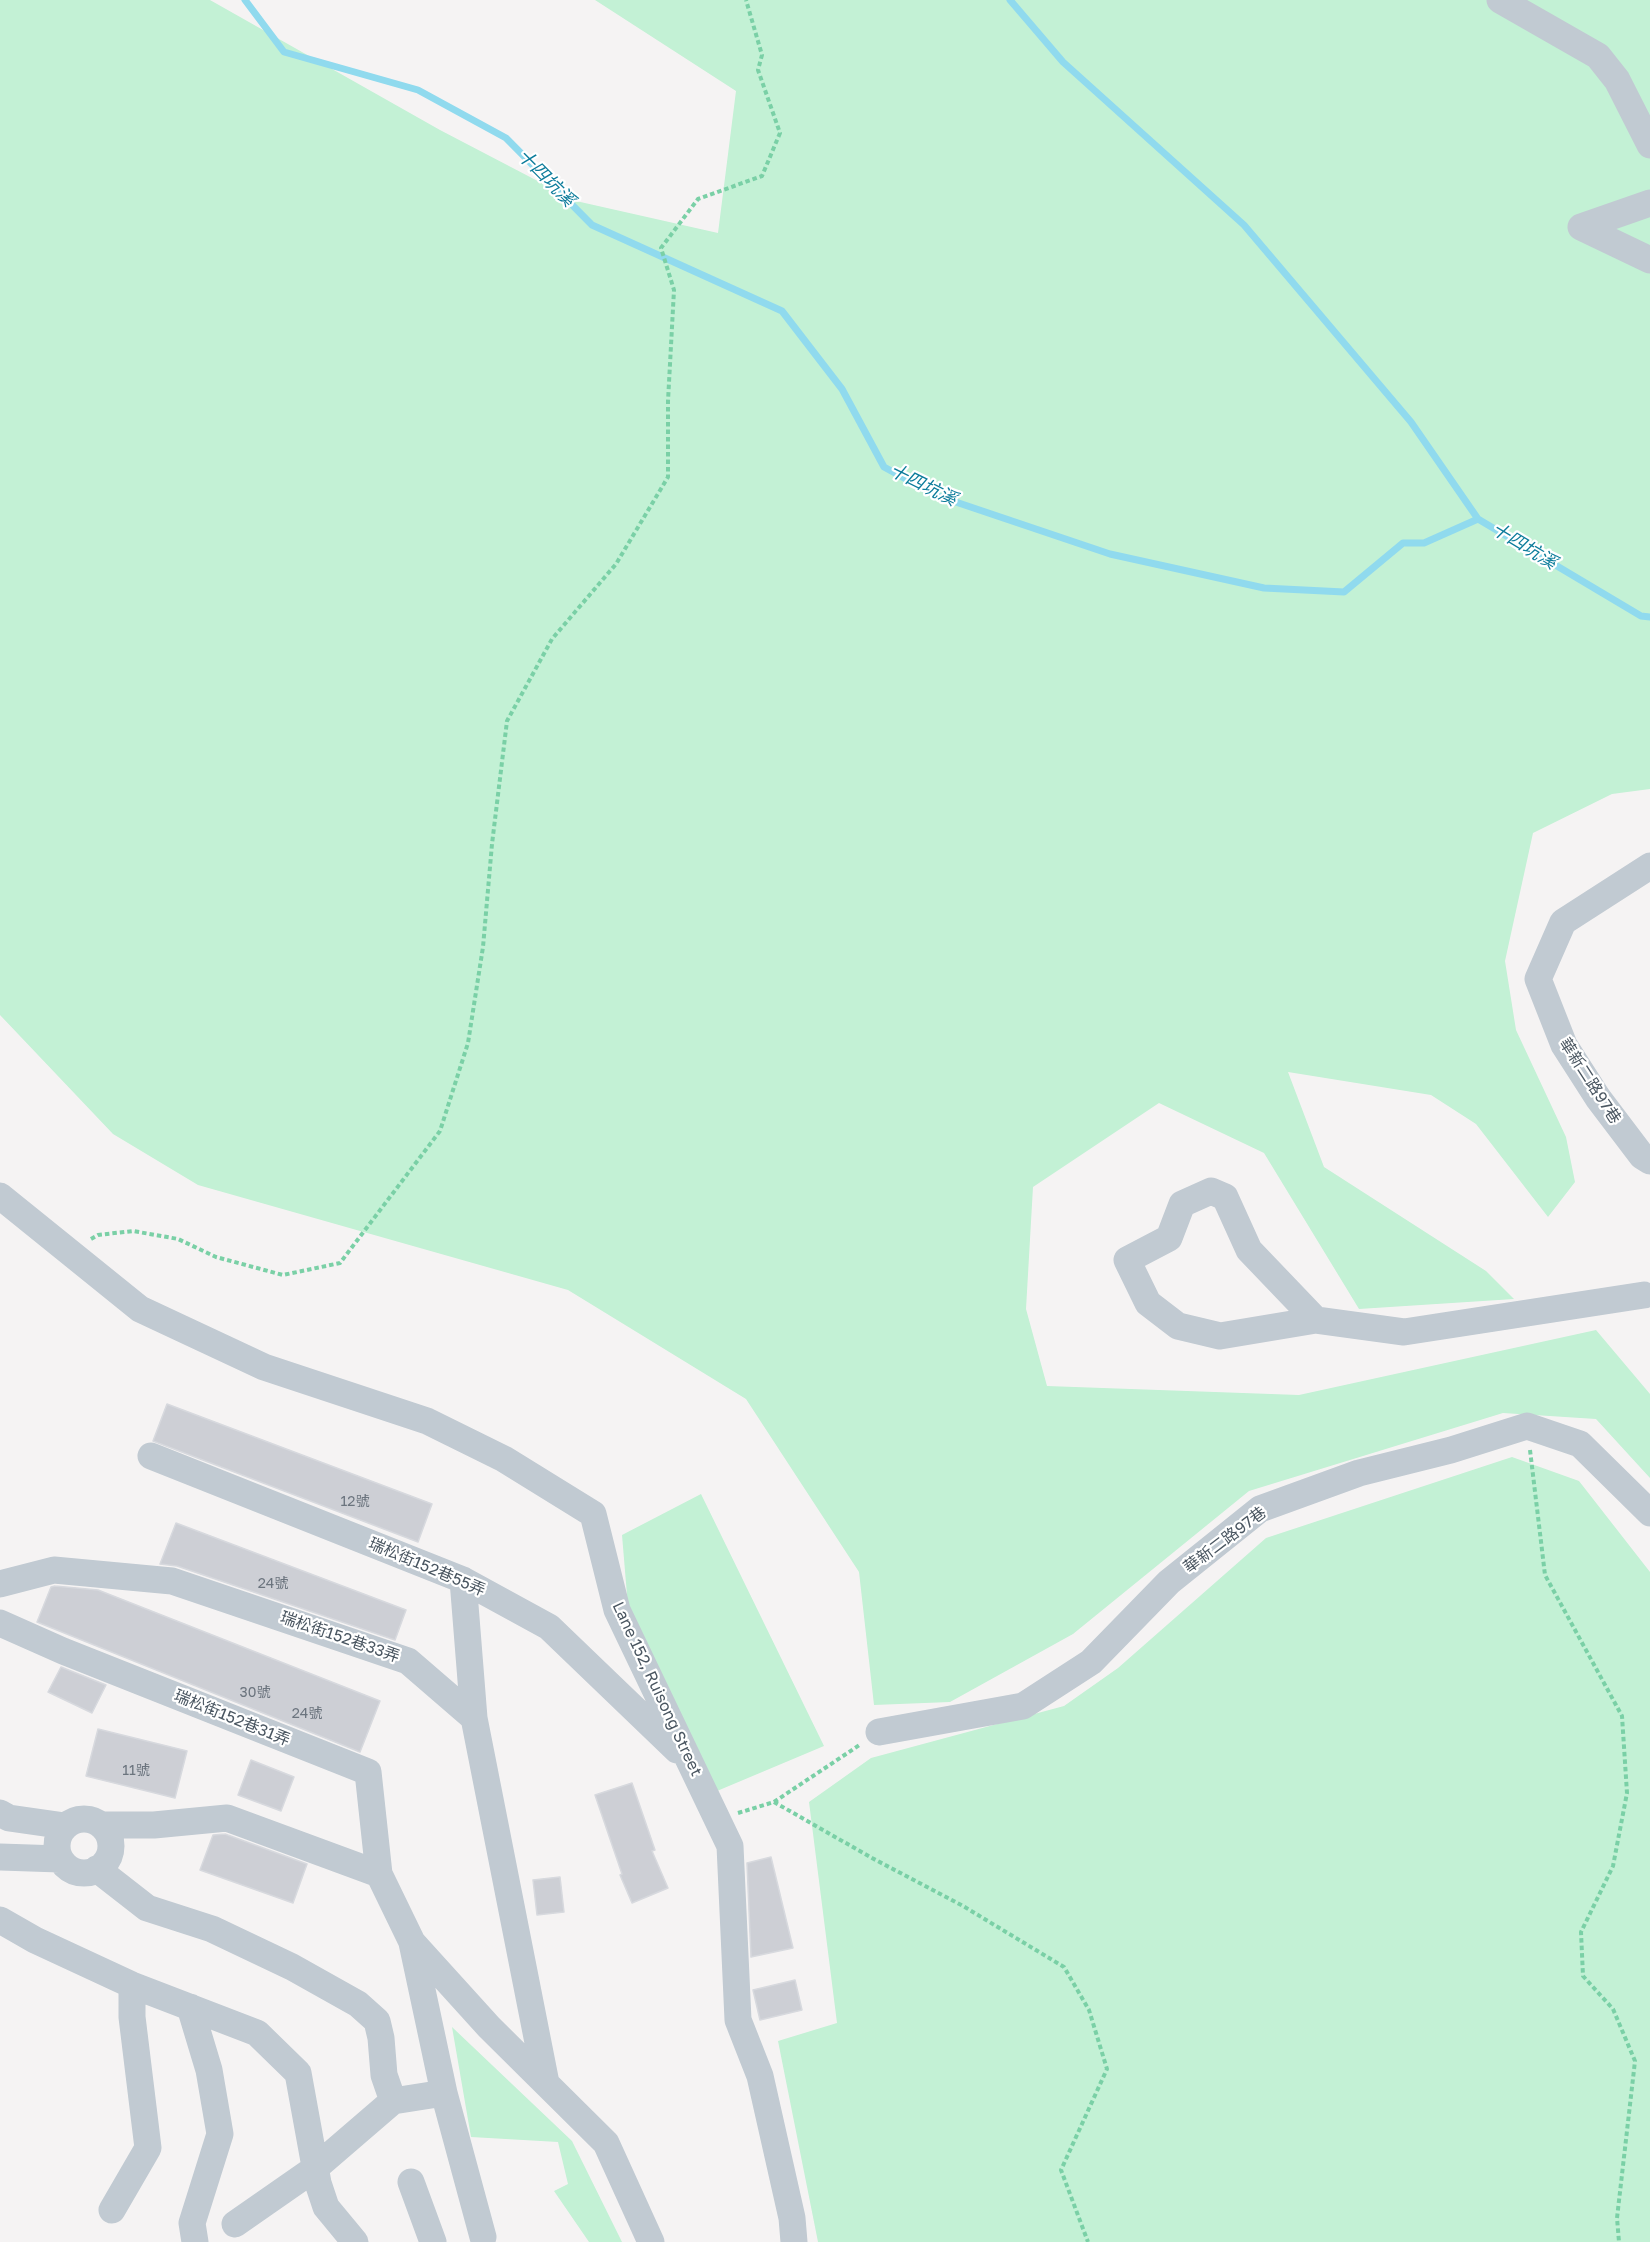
<!DOCTYPE html>
<html>
<head>
<meta charset="utf-8">
<style>
  body { margin:0 }
  canvas { display:block; background:#f5f3f3 }
</style>
</head>
<body>
<canvas width="1650" height="2242"></canvas>
<script>
const context = document.querySelector('canvas').getContext('2d');
context.lineJoin = 'round';
function paint(path, color) {
  context.fillStyle = color;
  context.fill(path, 'evenodd');
}
function poly(rows) {
  const path = new Path2D();
  for (const r of rows) {
    if (r.length === 3) {
      path.moveTo(r[0] + r[2], r[1]);
      path.arc(r[0], r[1], r[2], 0, 2 * Math.PI);
      continue;
    }
    path.moveTo(r[0], r[1]);
    for (let i = 2; i < r.length; i += 2) path.lineTo(r[i], r[i + 1]);
  }
  return path;
}
function stroke(path, color, width, dash) {
  context.strokeStyle = color;
  context.lineWidth = width;
  context.lineCap = dash ? 'butt' : 'round';
  context.setLineDash(dash || []);
  context.stroke(path);
}
function write(font, color, halo, rows, align = 'center') {
  context.font = font + ' "Golos Text","Noto Sans TC",sans-serif';
  context.lineWidth = 4.5;
  context.setLineDash([]);
  context.textBaseline = 'middle';
  context.strokeStyle = halo;
  context.fillStyle = color;
  for (const [text, x, y, turn = 0] of rows) {
    context.save();
    context.translate(x, y);
    context.rotate((+turn || 0) * Math.PI / 180);
    context.textAlign = isNaN(turn) ? turn : align;
    if (halo) context.strokeText(text, 0, 0);
    context.fillText(text, 0, 0);
    context.restore();
  }
}
paint(poly([
  [0,0,210,0,440,130,576,201,718,233,736,91,595,0,1650,0,1650,789,1612,794,1533,833,1505,961,1516,1030,1566,1137,1575,1182,1548,1217,1476,1124,1431,1095,1288,1072,1324,1167,1486,1271,1514,1299,1359,1309,1264,1153,1159,1103,1033,1187,1026,1309,1047,1386,1299,1395,1596,1330,1650,1394,1650,1478,1596,1419,1503,1413,1249,1491,1073,1634,950,1702,874,1705,859,1572,746,1399,568,1290,198,1185,113,1134,0,1015],
  [1512,1457,1579,1481,1650,1572,1650,2242,818,2242,778,2041,837,2023,809,1802,871,1758,1064,1706,1118,1668,1266,1538],
  [701,1494,824,1746,717,1791,628,1607,622,1535],
  [452,2027,572,2141,622,2242,589,2242,554,2191,568,2184,558,2142,471,2137]
]), '#c3f1d5');
stroke(poly([
  [245,0,284,52,418,90,506,138,592,225,782,311,842,389,884,467,935,495,1110,554,1264,588,1344,592,1403,543,1424,543,1478,519],
  [1010,0,1063,62,1244,225,1411,422,1478,519,1641,616,1650,617]
]), '#90daee', 7);
const building = poly([
  [167,1404,432,1504,418,1542,153,1441,167,1404],
  [176,1523,406,1610,395,1640,177,1566,160,1564,176,1523],
  [55,1586,98,1590,380,1701,360,1752,37,1622,51,1587,55,1586],
  [61,1667,106,1685,92,1713,48,1692,61,1667],
  [98,1729,187,1751,175,1798,86,1776,98,1729],
  [251,1760,294,1777,281,1811,238,1795,251,1760],
  [632,1783,655,1850,652,1851,668,1888,632,1903,620,1875,622,1874,595,1795,632,1783],
  [225,1834,307,1864,293,1903,200,1870,213,1835,225,1834],
  [771,1857,793,1948,751,1957,747,1863,771,1857],
  [560,1877,564,1912,537,1915,533,1880,560,1877],
  [795,1980,802,2010,760,2020,753,1990,795,1980]
]);
paint(building, '#cdcfd5');
stroke(building, '#d7d9de', 1.5);
stroke(poly([
  [91,1239,98,1235,133,1231,178,1239,216,1257,283,1275,340,1263,440,1131,468,1043,483,947,492,844,507,721,552,639,616,564,668,477,668,401,674,290,661,248,698,199,762,176,780,133,758,70,762,55,746,0],
  [1530,1450,1545,1575,1622,1716,1627,1793,1613,1866,1581,1932,1583,1976,1613,2009,1635,2061,1617,2218,1619,2242],
  [774,1802,861,1744],
  [738,1813,774,1802,872,1858,963,1906,1064,1967,1089,2010,1107,2069,1061,2170,1088,2242]
]), '#7ad0a6', 4, [4.5, 3]);
stroke(poly([
  [1500,0,1598,56,1617,80,1650,145],
  [1650,203,1581,227,1650,260],
  [1650,866,1563,922,1538,979,1564,1045,1598,1098,1642,1156,1650,1161],
  [0,1196,140,1309,264,1367,427,1421,504,1459,593,1514,617,1610,730,1846,738,2020,760,2076,792,2218,794,2242],
  [1316,1320,1249,1250,1225,1197,1211,1191,1182,1204,1169,1238,1127,1260,1148,1303,1178,1326,1220,1336,1316,1320,1404,1332,1644,1295],
  [151,1456,463,1580,549,1627,677,1750],
  [463,1580,474,1718],
  [0,1584,54,1570,172,1581,408,1661,474,1718,546,2083],
  [0,1623,63,1651,368,1772,379,1874],
  [879,1732,1023,1706,1091,1662,1169,1582,1260,1509,1359,1473,1451,1450,1527,1426,1580,1444,1650,1513],
  [0,1813,9,1818,65,1826],
  [84,1846,27],
  [102,1825,154,1825,227,1818,379,1874,412,1942,489,2027,606,2143,651,2242],
  [0,1857,60,1859],
  [97,1869,147,1908,212,1929,292,1967,358,2004,377,2021,381,2038,384,2075,393,2101],
  [0,1920,35,1940,132,1985,257,2033,298,2073,318,2183,326,2207,355,2242],
  [190,2007,209,2070,220,2134,192,2223,195,2242],
  [444,2093,483,2237],
  [411,2182,433,2242],
  [112,2210,148,2148,132,2017,132,1985],
  [235,2224,314,2169,393,2101,444,2093,412,1943]
]), '#c1cad2', 27);
write('14px', '#6b747e', null, [
  ["12號",355,1502],
  ["24號",273,1584],
  ["30號",255,1693],
  ["24號",307,1714],
  ["11號",136,1771]
]);
write('16px', '#4a5661', '#fff', [
  ["華新二路97巷",1590,1081,57],
  ["華新二路97巷",1225,1540,-37],
  ["瑞松街152巷55弄",427,1567,23],
  ["瑞松街152巷33弄",340,1637,19],
  ["Lane 152, Ruisong Street",657,1689,65],
  ["瑞松街152巷31弄",232,1718,22]
]);
write('italic 18px', '#0c7c9b', '#fff', [
  ["十四坑溪",546,178,45],
  ["十四坑溪",923,485,26],
  ["十四坑溪",1524,546,31]
]);
</script>
</body>
</html>
